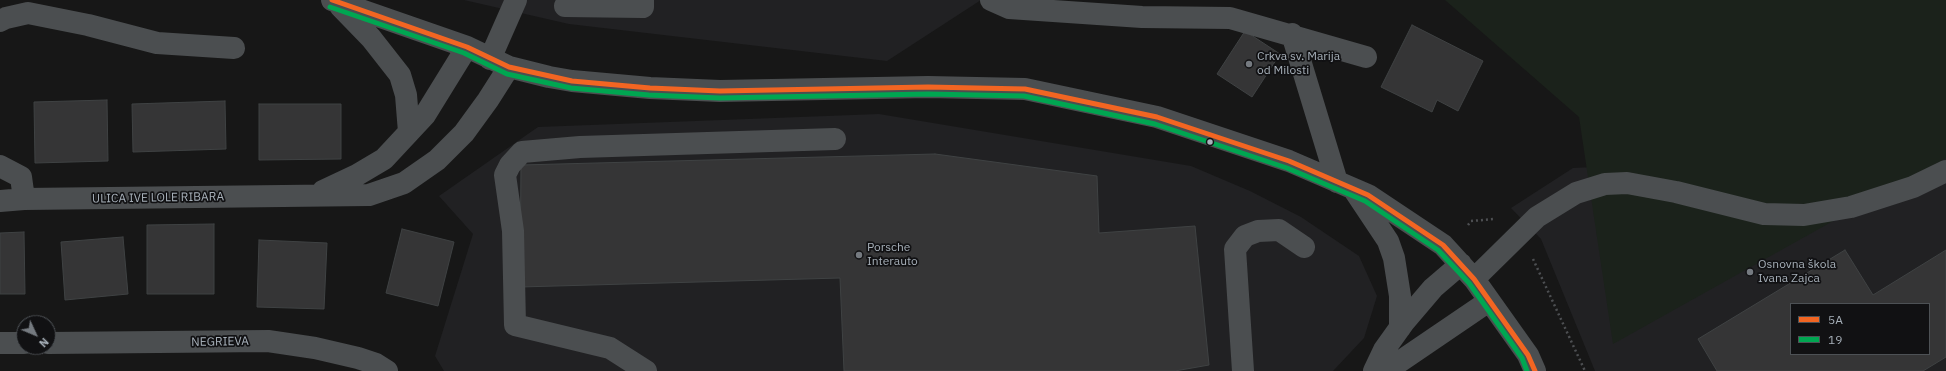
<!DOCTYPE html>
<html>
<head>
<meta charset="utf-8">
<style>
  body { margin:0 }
  #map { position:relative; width:1946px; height:371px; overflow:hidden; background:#171717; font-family:"IBM Plex Sans",sans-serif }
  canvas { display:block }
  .legend { position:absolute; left:1790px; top:303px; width:140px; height:52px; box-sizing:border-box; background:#111113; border:1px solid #4d5155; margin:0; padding:5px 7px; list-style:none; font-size:12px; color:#a7b0b9 }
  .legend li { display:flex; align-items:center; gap:8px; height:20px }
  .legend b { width:20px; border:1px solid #4d5155 }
  .north { position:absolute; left:16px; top:315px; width:40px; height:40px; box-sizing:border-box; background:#111113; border:1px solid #4d5155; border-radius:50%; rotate:134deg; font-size:11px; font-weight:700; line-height:16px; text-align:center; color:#a7b0b9 }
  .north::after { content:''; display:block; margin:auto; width:14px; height:18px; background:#757a80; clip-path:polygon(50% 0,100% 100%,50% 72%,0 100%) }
</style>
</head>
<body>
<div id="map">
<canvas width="1946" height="371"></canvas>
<ul class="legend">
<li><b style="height:5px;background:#f26522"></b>5A</li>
<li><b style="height:5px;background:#00a651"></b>19</li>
</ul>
<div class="north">N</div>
</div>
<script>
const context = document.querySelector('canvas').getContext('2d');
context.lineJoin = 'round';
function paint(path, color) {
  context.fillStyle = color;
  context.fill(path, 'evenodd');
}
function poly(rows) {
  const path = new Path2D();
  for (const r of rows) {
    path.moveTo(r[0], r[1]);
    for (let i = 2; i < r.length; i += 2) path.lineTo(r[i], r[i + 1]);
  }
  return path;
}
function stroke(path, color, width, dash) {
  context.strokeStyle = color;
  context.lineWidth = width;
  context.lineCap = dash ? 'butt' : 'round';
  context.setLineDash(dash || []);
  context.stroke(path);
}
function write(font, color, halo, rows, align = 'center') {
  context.font = font + ' "IBM Plex Sans",sans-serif';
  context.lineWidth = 3.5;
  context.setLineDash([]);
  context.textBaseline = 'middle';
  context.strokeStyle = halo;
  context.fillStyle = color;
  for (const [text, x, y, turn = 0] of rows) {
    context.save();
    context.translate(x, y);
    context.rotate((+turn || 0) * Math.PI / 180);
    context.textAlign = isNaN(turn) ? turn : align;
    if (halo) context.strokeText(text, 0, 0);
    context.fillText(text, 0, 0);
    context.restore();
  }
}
paint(poly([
  [464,0,981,0,887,61,569,24],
  [879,114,1191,166,1250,191,1301,217,1359,256,1377,296,1364,338,1333,371,444,371,435,356,473,234,439,196,538,127],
  [1946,139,1946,371,1595,371,1541,239,1511,208,1573,168,1617,166],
  [1791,304,1929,304,1929,354,1791,354]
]), '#212123');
paint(poly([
  [1445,0,1946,0,1946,158,1613,344,1579,117]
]), '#1b221b');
const building = poly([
  [1412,25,1483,61,1458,111,1437,100,1432,112,1381,87,1412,25],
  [1245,31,1280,54,1252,97,1217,74,1245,31],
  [107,100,108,161,35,163,34,102,107,100],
  [225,101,226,149,133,152,132,104,225,101],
  [259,104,341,104,341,159,259,160,259,104],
  [935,154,1097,176,1099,233,1195,226,1209,365,1175,371,844,371,840,278,520,287,521,165,935,154],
  [214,224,214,294,147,294,147,225,214,224],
  [402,229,454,242,438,306,386,293,402,229],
  [24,232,25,294,0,294,0,233,24,232],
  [123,237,128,294,65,300,61,242,123,237],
  [259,240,327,243,324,309,257,307,259,240],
  [1845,250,1873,295,1946,250,1946,357,1923,371,1717,371,1698,339,1845,250],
  [1791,304,1929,304,1929,354,1791,354,1791,304]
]);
paint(building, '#353536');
stroke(building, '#3f4243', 1);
stroke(poly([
  [1468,225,1471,221,1494,219],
  [1533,259,1585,371]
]), '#4d4f52', 2.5, [2, 3]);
stroke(poly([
  [332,0,467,47,509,67,549,77,572,81,650,88,720,91,928,87,1025,89,1157,117,1289,161,1368,195,1443,245,1474,279,1528,355,1535,371],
  [991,0,1009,8,1142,17,1230,18,1366,57],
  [340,6,371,38,400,75,406,95,409,132],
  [565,6,643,7,643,0],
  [0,21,6,18,28,13,88,25,157,43,234,48],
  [1292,34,1337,182],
  [490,59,516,0],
  [0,166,21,177,24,199],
  [1354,190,1388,241,1394,258,1400,296,1400,328],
  [323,191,357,175,384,159,425,115,467,47],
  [0,201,24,199,369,195,404,183,437,160,464,133,488,100,509,67],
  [1474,279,1537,217,1576,193,1605,184,1627,183,1676,192,1764,214,1804,215,1851,207,1913,187,1946,171],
  [0,343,24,343],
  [48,343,268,341,315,348,358,358,376,364,387,371],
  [646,371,610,348,515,325,513,231,505,175,510,165,522,152,580,147,835,139],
  [1243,371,1235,249,1245,236,1258,231,1279,230,1304,247],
  [1374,371,1384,350,1404,322,1433,288,1461,264],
  [1386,371,1489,301]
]), '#4b4e50', 22);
stroke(poly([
  [332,0,467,47,509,67,572,81,650,88,720,91,928,87,1025,89,1157,117,1289,161,1368,195,1443,245,1474,279,1528,355,1535,371]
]), '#f26522', 5);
stroke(poly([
  [330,7,464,53,507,74,571,88,649,95,720,98,928,94,1024,96,1155,124,1287,168,1365,201,1438,250,1469,283,1522,358,1527,371]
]), '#00a651', 5);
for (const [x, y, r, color] of [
  [1249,64,4,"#757a80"],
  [1210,142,3.5,"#a7b0b9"],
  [859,255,4,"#757a80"],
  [1750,272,4,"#757a80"]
]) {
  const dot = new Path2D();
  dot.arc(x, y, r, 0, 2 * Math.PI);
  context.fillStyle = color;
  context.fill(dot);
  stroke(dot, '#111113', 1.5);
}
write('12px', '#a7b0b9', '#111113', [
  ["Crkva sv. Marija",1257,57],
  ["od Milosti",1257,71],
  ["Porsche",867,248],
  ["Interauto",867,262],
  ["Osnovna škola",1758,265],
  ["Ivana Zajca",1758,279]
], 'left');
write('12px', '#a7b0b9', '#111113', [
  ["ULICA IVE LOLE RIBARA",158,198,-1],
  ["NEGRIEVA",220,342,-1]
]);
</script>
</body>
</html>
